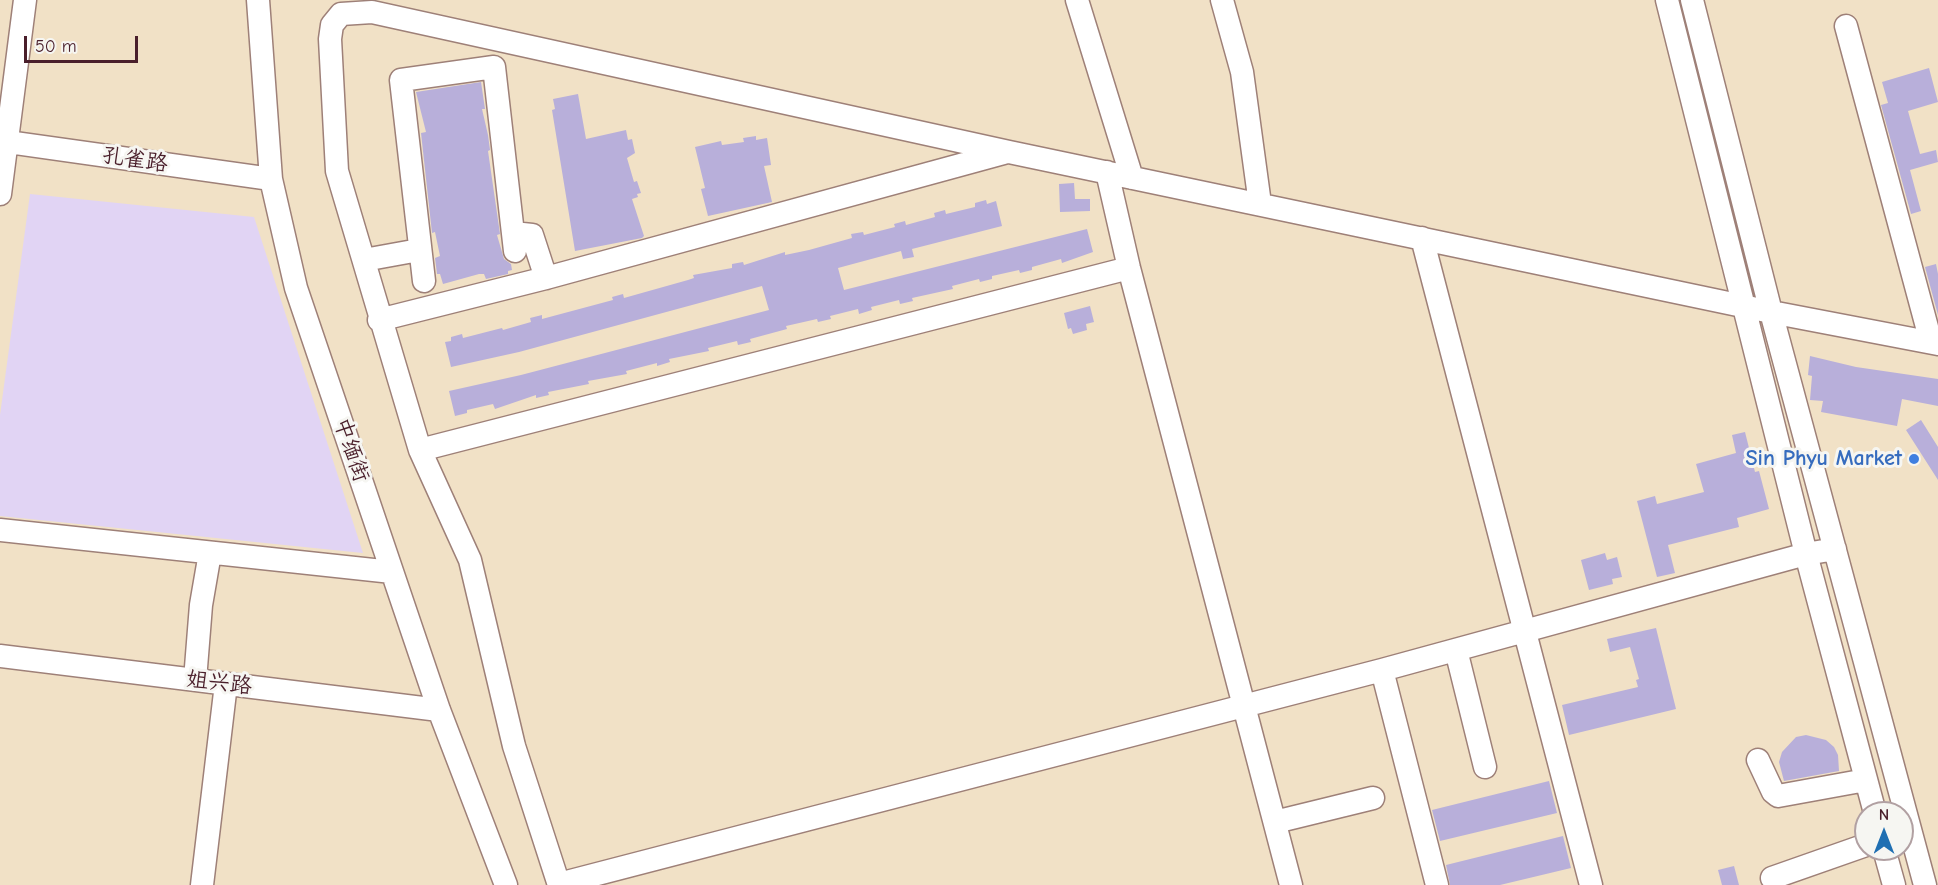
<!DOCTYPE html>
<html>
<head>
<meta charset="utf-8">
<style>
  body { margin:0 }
  #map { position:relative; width:1938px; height:885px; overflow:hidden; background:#f1e1c6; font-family:"Comic Neue",sans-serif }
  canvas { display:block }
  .north { position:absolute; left:1854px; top:801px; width:60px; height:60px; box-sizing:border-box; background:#f6f6f2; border:2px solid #b1a0a2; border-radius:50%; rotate:0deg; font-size:16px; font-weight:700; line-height:24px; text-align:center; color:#4a1f2b }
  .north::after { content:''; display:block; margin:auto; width:21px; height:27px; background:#1f6fb2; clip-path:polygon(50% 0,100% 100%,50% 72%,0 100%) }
  .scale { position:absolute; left:24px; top:36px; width:114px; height:27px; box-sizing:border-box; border:3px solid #4a1f2b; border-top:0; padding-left:8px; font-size:18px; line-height:21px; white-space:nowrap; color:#4a1f2b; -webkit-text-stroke:4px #f6f6f2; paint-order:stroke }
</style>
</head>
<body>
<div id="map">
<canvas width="1938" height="885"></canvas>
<div class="north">N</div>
<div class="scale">50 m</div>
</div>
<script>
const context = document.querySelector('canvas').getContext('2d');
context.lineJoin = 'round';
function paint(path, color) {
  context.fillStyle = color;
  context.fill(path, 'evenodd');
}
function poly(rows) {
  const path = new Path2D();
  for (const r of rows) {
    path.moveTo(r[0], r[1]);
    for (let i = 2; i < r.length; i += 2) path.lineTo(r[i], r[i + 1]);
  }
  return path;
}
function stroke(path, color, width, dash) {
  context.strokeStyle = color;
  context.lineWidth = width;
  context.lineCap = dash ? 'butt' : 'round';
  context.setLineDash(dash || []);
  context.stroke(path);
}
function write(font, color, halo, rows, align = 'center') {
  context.font = font + ' "Comic Neue","LXGW WenKai TC",sans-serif';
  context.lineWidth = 6;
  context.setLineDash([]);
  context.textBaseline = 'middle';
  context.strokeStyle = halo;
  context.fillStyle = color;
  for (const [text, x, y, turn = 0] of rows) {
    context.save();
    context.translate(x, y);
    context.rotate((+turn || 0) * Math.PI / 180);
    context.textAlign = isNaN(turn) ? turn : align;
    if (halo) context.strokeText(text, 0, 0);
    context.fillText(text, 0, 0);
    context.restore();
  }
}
paint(poly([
  [30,194,254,217,363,553,0,516,0,415]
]), '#e1d4f4');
paint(poly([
  [1929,68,1938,102,1908,111,1920,154,1936,150,1938,162,1910,170,1921,211,1911,214,1881,105,1888,103,1882,82],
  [481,82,485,109,482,109,488,135,490,150,488,151,500,234,497,235,504,259,511,264,512,270,508,271,508,274,486,279,484,274,479,274,443,284,440,274,437,274,435,258,440,256,435,232,432,233,421,133,426,132,416,92],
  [578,94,586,139,626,130,628,140,632,139,635,153,627,158,634,182,637,181,641,193,637,194,638,197,632,199,644,236,642,238,575,251,552,110,555,109,553,99],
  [756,136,756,140,767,138,771,165,764,166,772,202,708,216,701,189,705,188,695,147,721,141,722,145,744,142,743,138],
  [1074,183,1075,199,1090,199,1090,211,1060,212,1059,184],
  [986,200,987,204,996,201,1002,226,912,249,914,257,903,259,901,251,838,268,844,290,1087,229,1093,252,1062,263,1061,259,1032,267,1032,270,1020,273,1019,270,992,276,992,279,980,282,979,279,952,286,953,289,912,298,913,301,900,304,899,300,871,307,872,310,859,314,858,309,830,316,831,319,818,322,817,319,786,326,787,329,750,339,751,342,738,345,737,341,708,348,709,351,669,359,670,362,657,366,657,363,626,371,627,374,588,381,589,384,548,392,549,395,536,398,536,395,495,409,493,404,467,410,467,413,455,416,449,391,521,375,769,310,762,286,519,352,451,367,445,342,451,341,451,337,462,334,463,338,502,328,503,330,531,322,530,318,542,315,542,319,613,300,612,297,623,294,624,298,688,280,694,278,693,275,732,268,732,264,743,262,744,265,785,252,785,255,809,250,852,238,851,234,863,232,864,235,895,227,894,224,905,221,906,225,935,217,934,213,945,210,946,214,975,207,975,203],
  [1936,264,1938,274,1938,315,1925,267],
  [1090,306,1094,322,1086,324,1087,330,1073,334,1071,328,1068,329,1064,313],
  [1810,356,1856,367,1938,379,1938,406,1902,399,1897,426,1821,412,1823,401,1810,400,1812,376,1808,375],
  [1921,420,1938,447,1938,480,1906,430],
  [1745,432,1755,472,1759,471,1769,509,1737,518,1739,527,1668,545,1675,573,1657,577,1637,501,1655,496,1657,504,1704,492,1696,464,1736,453,1732,435],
  [1605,553,1607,560,1617,557,1622,577,1612,579,1613,584,1589,590,1581,560],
  [1656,628,1676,709,1569,735,1562,705,1638,687,1636,680,1639,679,1630,647,1610,652,1607,639],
  [1806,735,1826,740,1834,747,1838,755,1839,771,1784,781,1779,762,1782,752,1796,737],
  [1549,781,1557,813,1440,841,1432,810],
  [1563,836,1571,868,1500,885,1450,885,1446,865],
  [1734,866,1739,885,1722,885,1718,870]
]), '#b8afda');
const minor = poly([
  [258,0,271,179,296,288,439,710,506,885],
  [1077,0,1132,178],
  [1222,0,1242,72,1260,204],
  [1667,0,1806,554,1875,813],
  [1692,0,1771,312,1925,885],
  [1846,26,1931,342],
  [0,141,271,179],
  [1107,172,1129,268,1291,885],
  [0,194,25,0],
  [513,233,532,235,546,278],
  [1422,238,1591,885],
  [364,260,419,250],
  [424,281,401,80,494,67,515,251],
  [379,320,546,278,1004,153],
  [420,450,1129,268],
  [0,530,392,572],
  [1456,650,1485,767],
  [0,656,439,710],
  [1382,670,1437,885],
  [195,680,201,605,210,553],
  [1758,760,1773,792,1778,796,1866,780],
  [1275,822,1373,798],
  [1884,849,1894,885],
  [1772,878,1866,845],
  [559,884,1382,670,1806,554,1835,549],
  [202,885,226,684],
  [559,885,514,746,470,560,420,450,337,171,330,39,332,25,341,14,372,12,1009,152,1771,312,1938,344]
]);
stroke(minor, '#9e8078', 25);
stroke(minor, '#fff', 22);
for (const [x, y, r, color] of [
  [1914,459,6,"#3f7fe0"]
]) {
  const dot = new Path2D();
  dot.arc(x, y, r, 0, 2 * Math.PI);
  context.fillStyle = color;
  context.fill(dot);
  stroke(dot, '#f6f6f2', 2);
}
write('22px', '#4a1f2b', '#f6f6f2', [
  ["孔雀路",135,160,8],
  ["中缅街",351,450,71],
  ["姐兴路",219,683,7]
]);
write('bold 22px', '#366cbe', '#f6f6f2', [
  ["Sin Phyu Market",1902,459]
], 'right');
</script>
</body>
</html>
